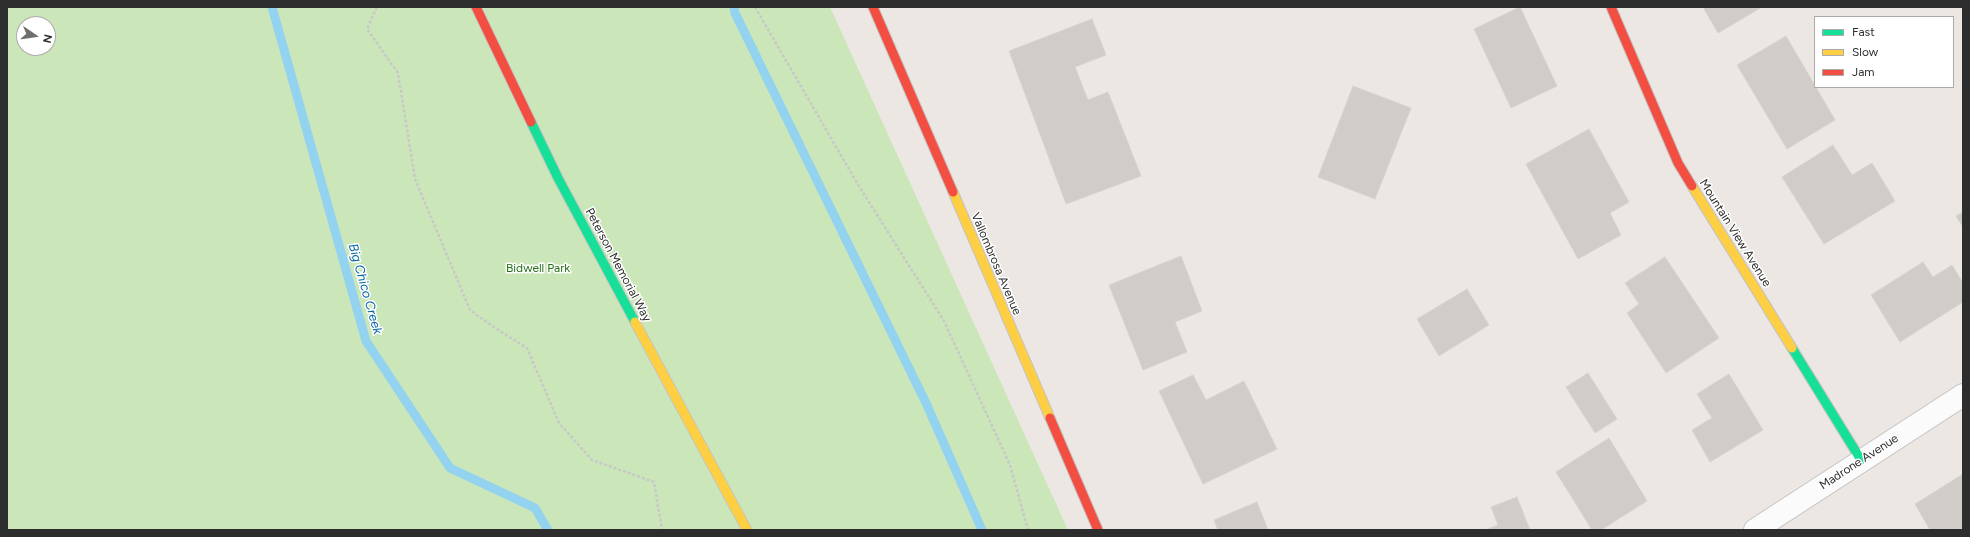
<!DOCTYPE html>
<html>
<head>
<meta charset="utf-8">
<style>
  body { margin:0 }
  #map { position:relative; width:1970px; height:537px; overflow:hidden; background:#ece7e2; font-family:Figtree,sans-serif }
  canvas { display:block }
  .frame { position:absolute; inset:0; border:8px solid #2d2d2d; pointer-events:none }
  .legend { position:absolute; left:1814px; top:16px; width:140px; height:72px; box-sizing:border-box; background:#fff; border:1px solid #ababab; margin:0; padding:5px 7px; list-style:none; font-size:12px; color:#2d2d2d }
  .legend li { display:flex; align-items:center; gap:8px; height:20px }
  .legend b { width:20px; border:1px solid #ababab }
  .north { position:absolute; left:16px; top:16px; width:40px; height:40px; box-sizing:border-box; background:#fff; border:1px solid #ababab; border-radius:50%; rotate:103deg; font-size:11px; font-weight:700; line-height:16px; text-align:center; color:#2d2d2d }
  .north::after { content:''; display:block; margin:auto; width:14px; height:18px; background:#706e6c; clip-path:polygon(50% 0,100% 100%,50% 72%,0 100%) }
</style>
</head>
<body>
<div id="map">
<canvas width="1970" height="537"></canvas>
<div class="frame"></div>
<ul class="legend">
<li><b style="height:5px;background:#16e098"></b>Fast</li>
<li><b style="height:5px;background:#ffcf43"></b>Slow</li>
<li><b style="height:5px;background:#f24e42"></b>Jam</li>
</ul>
<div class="north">N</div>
</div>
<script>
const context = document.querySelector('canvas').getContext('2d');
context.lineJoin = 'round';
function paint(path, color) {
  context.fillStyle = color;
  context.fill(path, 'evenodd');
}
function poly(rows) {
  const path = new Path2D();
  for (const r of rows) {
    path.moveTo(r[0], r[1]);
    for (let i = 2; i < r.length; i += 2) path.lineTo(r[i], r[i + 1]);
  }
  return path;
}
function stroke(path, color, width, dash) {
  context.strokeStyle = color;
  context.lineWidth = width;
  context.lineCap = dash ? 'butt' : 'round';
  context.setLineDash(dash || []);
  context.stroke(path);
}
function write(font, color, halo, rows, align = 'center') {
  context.font = font + ' Figtree,sans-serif';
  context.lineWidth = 3;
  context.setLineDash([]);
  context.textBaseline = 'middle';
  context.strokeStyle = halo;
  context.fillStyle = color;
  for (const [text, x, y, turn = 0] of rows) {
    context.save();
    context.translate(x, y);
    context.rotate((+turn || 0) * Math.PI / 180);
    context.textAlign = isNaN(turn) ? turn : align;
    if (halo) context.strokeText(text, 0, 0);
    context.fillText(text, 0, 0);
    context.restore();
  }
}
paint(poly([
  [7,7,830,7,1068,530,7,530],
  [24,24,48,24,48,48,24,48]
]), '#cbe7ba');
stroke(poly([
  [272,7,366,341,450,468,535,508,548,530],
  [734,7,735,13,926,403,982,530]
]), '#94d3ef', 9);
const building = poly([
  [1520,7,1557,86,1511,108,1474,29,1520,7],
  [1703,7,1762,7,1718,33,1703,7],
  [1092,19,1106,55,1075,67,1088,100,1108,92,1141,176,1066,204,1009,51,1092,19],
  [1786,36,1835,120,1787,149,1737,65,1786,36],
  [1353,86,1411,108,1375,199,1318,177,1353,86],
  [1589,129,1629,202,1610,213,1621,235,1578,259,1526,164,1589,129],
  [1833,145,1852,175,1872,163,1895,201,1824,244,1782,177,1833,145],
  [1963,212,1963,227,1956,216,1963,212],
  [1181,256,1202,311,1175,322,1187,352,1143,370,1109,285,1181,256],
  [1665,257,1719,338,1666,373,1627,313,1639,304,1625,283,1665,257],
  [1923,262,1933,277,1952,265,1963,283,1963,302,1900,342,1871,295,1923,262],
  [1467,289,1489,325,1439,356,1417,319,1467,289],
  [1588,373,1617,419,1595,433,1566,387,1588,373],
  [1729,374,1763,430,1710,462,1692,430,1712,418,1697,394,1729,374],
  [1193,375,1206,400,1244,381,1277,449,1203,484,1159,391,1193,375],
  [1609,438,1647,501,1601,530,1592,530,1556,472,1609,438],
  [1963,474,1963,528,1959,530,1930,530,1915,504,1963,474],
  [1517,497,1530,530,1485,530,1498,525,1491,507,1517,497],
  [1257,502,1268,530,1218,530,1214,520,1257,502]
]);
paint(building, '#d0cdc9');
stroke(building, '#d7d3ce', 1);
const street = poly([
  [1755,530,1963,395]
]);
const fast = poly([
  [531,122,558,178,635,322],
  [1792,348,1861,460]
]);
const slow = poly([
  [1692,186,1792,348],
  [953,192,1050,418],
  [635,322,747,530]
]);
const jam = poly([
  [476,7,531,122],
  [873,7,953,192],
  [1611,7,1678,163,1692,186],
  [1050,418,1098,530]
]);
stroke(street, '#c5c3c3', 24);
stroke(fast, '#c5c3c3', 11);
stroke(slow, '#c5c3c3', 11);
stroke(jam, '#c5c3c3', 11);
stroke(poly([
  [377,7,367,29,398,73,415,179,470,310,492,326,527,348,559,423,592,460,654,482,662,530],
  [755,7,857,183,944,321,1010,465,1028,530]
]), '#c8c8c8', 2.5, [3, 2]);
stroke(street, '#fcfbfb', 22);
stroke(fast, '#16e098', 9);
stroke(slow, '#ffcf43', 9);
stroke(jam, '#f24e42', 9);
write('12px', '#2d2d2d', '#fff', [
  ["Mountain View Avenue",1735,233,58],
  ["Vallombrosa Avenue",996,264,67],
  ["Peterson Memorial Way",618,265,62],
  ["Madrone Avenue",1859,462,-33]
]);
write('12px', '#256f17', '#fff', [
  ["Bidwell Park",538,268]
]);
write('italic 13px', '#0768a6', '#fff', [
  ["Big Chico Creek",365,289,74]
]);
</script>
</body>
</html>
